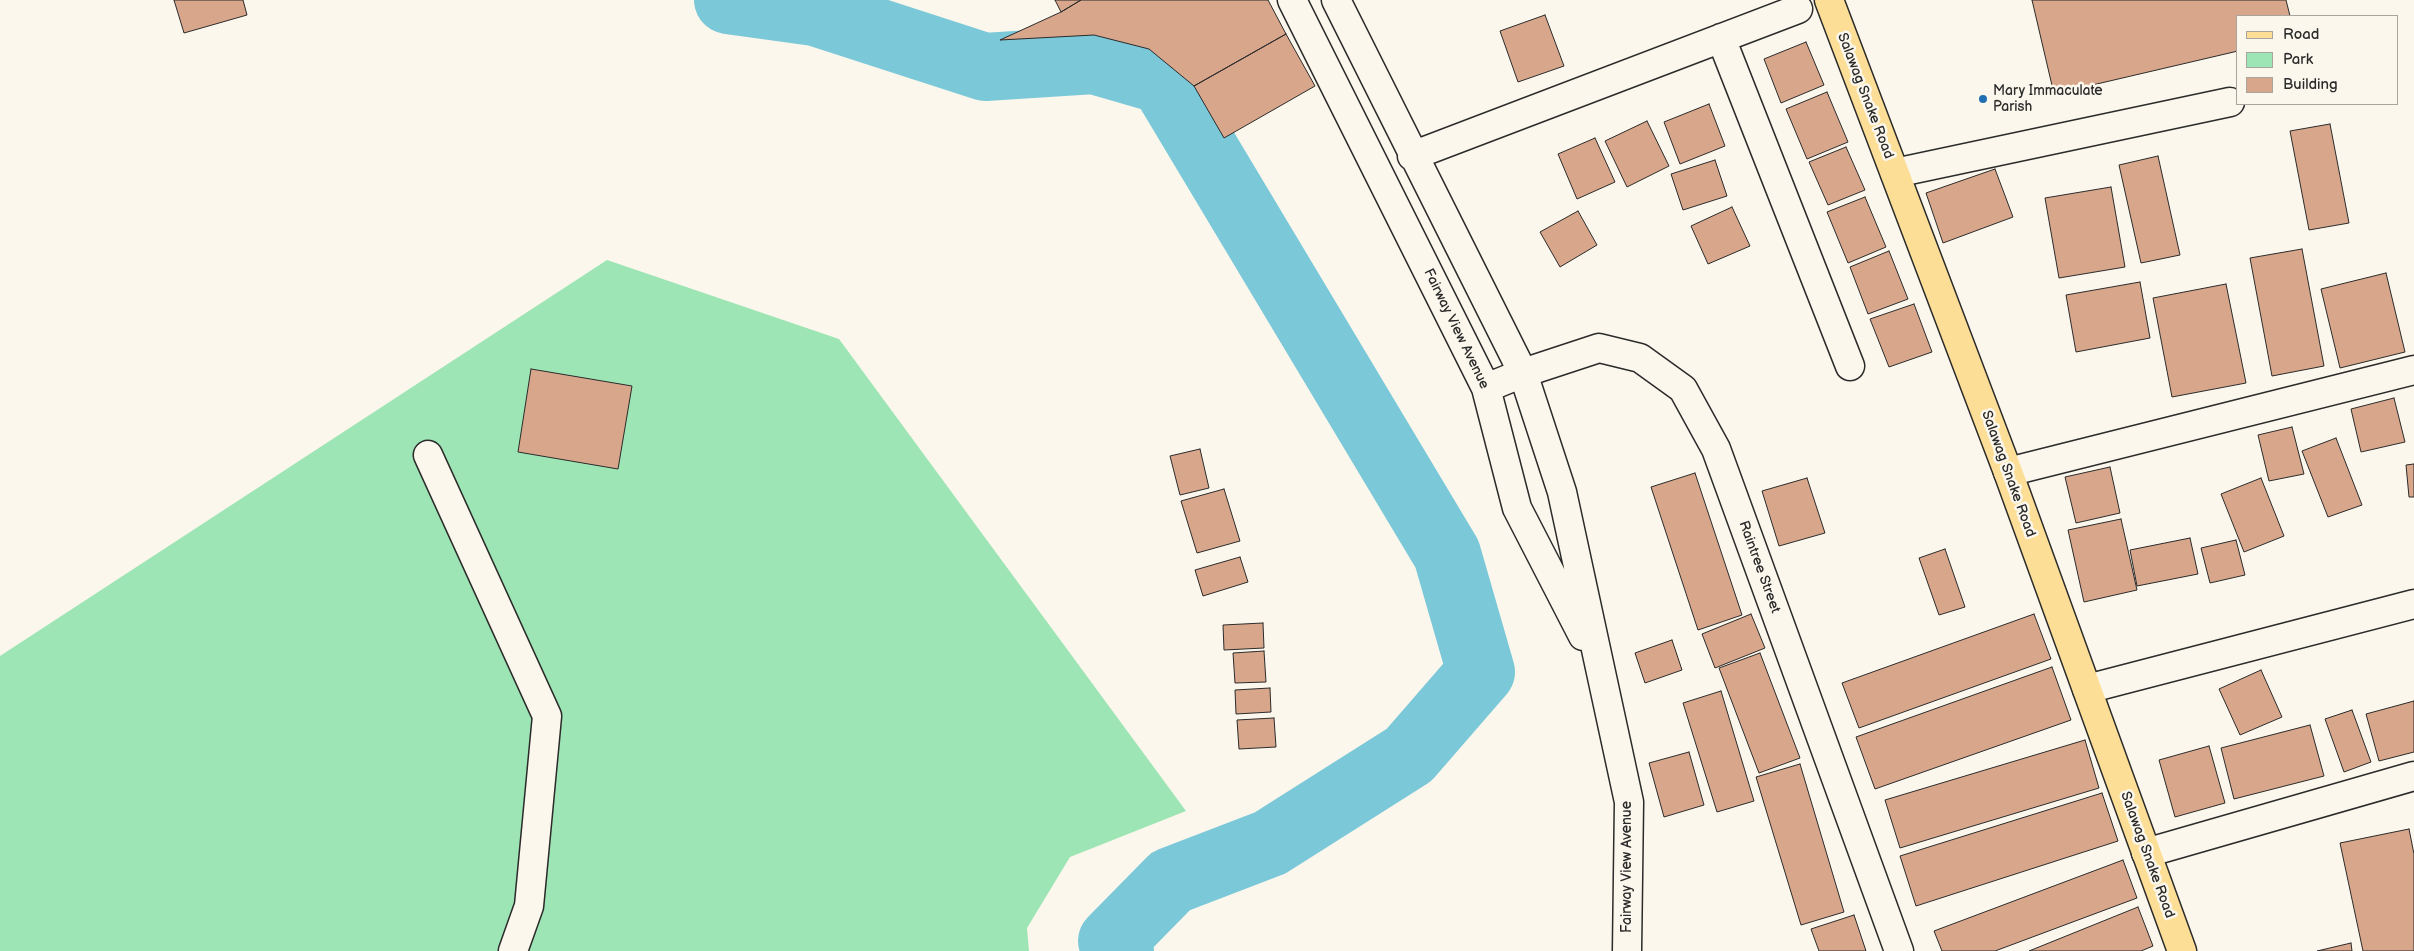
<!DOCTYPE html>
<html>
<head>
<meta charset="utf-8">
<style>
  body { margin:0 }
  #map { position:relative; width:2414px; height:951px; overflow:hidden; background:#fbf7ec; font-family:"Balsamiq Sans",sans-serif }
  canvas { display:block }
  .legend { position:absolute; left:2236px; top:15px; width:162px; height:90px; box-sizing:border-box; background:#fbf7ec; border:1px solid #a8a59f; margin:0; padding:6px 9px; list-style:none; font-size:15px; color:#2b2b2b }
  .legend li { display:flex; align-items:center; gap:10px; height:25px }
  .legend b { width:25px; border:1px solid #a8a59f }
</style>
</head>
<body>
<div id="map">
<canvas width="2414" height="951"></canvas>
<ul class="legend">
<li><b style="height:6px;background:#fcde96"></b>Road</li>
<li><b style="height:14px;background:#9de5b4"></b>Park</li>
<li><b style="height:14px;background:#d8a68b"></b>Building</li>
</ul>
</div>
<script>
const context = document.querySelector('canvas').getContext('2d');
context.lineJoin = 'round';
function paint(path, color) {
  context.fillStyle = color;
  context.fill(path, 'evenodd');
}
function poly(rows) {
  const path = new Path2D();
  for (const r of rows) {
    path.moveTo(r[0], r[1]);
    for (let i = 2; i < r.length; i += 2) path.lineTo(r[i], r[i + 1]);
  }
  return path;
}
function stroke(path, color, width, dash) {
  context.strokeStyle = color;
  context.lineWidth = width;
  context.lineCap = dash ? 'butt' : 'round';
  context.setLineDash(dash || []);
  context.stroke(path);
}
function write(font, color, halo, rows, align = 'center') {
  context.font = font + ' "Balsamiq Sans",sans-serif';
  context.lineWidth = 5;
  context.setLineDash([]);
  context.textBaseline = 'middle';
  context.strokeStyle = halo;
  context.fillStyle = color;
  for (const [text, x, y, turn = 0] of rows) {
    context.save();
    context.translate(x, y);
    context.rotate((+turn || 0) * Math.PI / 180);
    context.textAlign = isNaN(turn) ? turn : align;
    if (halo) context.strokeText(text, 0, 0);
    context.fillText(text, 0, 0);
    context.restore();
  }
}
paint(poly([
  [607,260,839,339,1186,811,1070,857,1027,928,1029,951,0,951,0,656]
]), '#9de5b4');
stroke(poly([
  [728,0,815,12,985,67,1094,60,1163,80,1447,554,1481,672,1409,755,1270,843,1171,881,1112,941,1120,951]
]), '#7bc8d9', 68);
const building = poly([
  [174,0,243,0,247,15,184,33,174,0],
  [1055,0,1081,0,1061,12,1055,0],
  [1081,0,1268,0,1286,34,1194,86,1149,49,1094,35,1000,40,1061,12,1081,0],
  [2032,0,2286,0,2290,16,2238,16,2238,51,2054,94,2032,0],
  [1545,15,1564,66,1518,82,1500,31,1545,15],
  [1286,34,1315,86,1224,138,1194,86,1286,34],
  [1806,42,1824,85,1781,103,1764,59,1806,42],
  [1827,92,1848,142,1807,159,1786,109,1827,92],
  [1709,104,1725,146,1680,164,1664,122,1709,104],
  [1647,121,1669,166,1627,187,1605,141,1647,121],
  [2330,124,2349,223,2309,230,2290,131,2330,124],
  [1595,138,1615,182,1577,199,1558,154,1595,138],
  [1846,147,1865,190,1828,205,1809,162,1846,147],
  [2158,156,2180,255,2141,263,2119,165,2158,156],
  [1715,160,1727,196,1683,210,1671,174,1715,160],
  [1995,169,2013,217,1943,243,1926,193,1995,169],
  [2111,187,2125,267,2059,278,2045,198,2111,187],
  [1865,197,1886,247,1848,263,1827,212,1865,197],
  [1732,207,1750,246,1708,264,1691,226,1732,207],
  [1578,211,1597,245,1560,267,1540,232,1578,211],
  [2302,249,2324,366,2272,376,2250,258,2302,249],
  [1889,251,1908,299,1868,314,1850,267,1889,251],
  [2386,273,2405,352,2340,368,2321,289,2386,273],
  [2140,282,2150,338,2076,352,2066,295,2140,282],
  [2226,284,2246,383,2172,397,2153,298,2226,284],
  [1914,304,1932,352,1889,367,1870,319,1914,304],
  [531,369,632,386,618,469,518,452,531,369],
  [2394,398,2405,442,2361,452,2351,409,2394,398],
  [2292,427,2304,474,2269,481,2258,435,2292,427],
  [2336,438,2362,505,2328,517,2302,451,2336,438],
  [1200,449,1209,488,1180,495,1170,456,1200,449],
  [2414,464,2414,497,2409,497,2406,465,2414,464],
  [2110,467,2120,513,2076,523,2065,477,2110,467],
  [1695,473,1742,615,1698,630,1651,487,1695,473],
  [1807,478,1825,533,1779,546,1762,491,1807,478],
  [2261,478,2284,536,2244,552,2221,494,2261,478],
  [1224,489,1240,541,1197,553,1181,501,1224,489],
  [2121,519,2137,590,2084,602,2068,530,2121,519],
  [2190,538,2198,574,2137,586,2130,550,2190,538],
  [2236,540,2245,575,2210,583,2201,548,2236,540],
  [1945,549,1965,607,1939,615,1919,558,1945,549],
  [1240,557,1248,582,1203,596,1195,570,1240,557],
  [1751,614,1765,648,1715,668,1702,634,1751,614],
  [2034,614,2051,659,1859,728,1842,683,2034,614],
  [1263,623,1264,648,1224,650,1223,625,1263,623],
  [1672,640,1682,670,1645,683,1635,653,1672,640],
  [1264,651,1266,682,1235,683,1233,653,1264,651],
  [1760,653,1800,758,1759,773,1719,668,1760,653],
  [2052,667,2071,720,1875,789,1856,737,2052,667],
  [2261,670,2282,717,2240,735,2219,689,2261,670],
  [1270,688,1271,712,1236,714,1235,690,1270,688],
  [1721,691,1754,801,1717,812,1683,703,1721,691],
  [2414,701,2414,752,2379,761,2366,714,2414,701],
  [2352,710,2371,762,2344,772,2325,719,2352,710],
  [1274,718,1276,747,1239,749,1237,720,1274,718],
  [2310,725,2324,776,2234,799,2221,748,2310,725],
  [2085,740,2099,788,1900,848,1885,800,2085,740],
  [2209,746,2225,803,2175,817,2159,760,2209,746],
  [1689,752,1704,805,1664,817,1649,763,1689,752],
  [1800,764,1844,912,1801,925,1756,777,1800,764],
  [2102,793,2118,841,1916,906,1900,856,2102,793],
  [2409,829,2414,854,2414,951,2363,951,2340,843,2409,829],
  [2123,860,2137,898,1995,951,1942,951,1934,931,2123,860],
  [2138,907,2153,946,2141,951,2029,951,2138,907],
  [1854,915,1866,951,1819,951,1811,929,1854,915],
  [2351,943,2352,951,2317,951,2351,943]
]);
paint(building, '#d8a68b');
stroke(building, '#2b2b2b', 1);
const minor = poly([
  [1292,0,1486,388,1517,508,1583,636],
  [1336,0,1523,373,1562,492,1629,802,1627,951],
  [1721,38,1850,366],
  [1412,156,1798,9],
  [1895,173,2230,102],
  [1486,388,1523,373,1599,348,1640,358,1683,389,1716,449,1899,951],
  [428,455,547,716,529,906,513,951],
  [2008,472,2414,370],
  [2087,689,2414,604],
  [2146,853,2414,776]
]);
const major = poly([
  [1829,0,2008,472,2182,951]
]);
stroke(minor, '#2b2b2b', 31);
stroke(major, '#2b2b2b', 31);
stroke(minor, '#fbf7ec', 28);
stroke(major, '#fcde96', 28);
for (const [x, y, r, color] of [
  [1983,99,5,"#1f6fb2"]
]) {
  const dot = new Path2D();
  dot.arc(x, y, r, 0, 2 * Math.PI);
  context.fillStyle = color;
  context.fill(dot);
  stroke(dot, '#fbf7ec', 2);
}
write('14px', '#2b2b2b', '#fbf7ec', [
  ["Mary Immaculate",1993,91],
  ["Parish",1993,107]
], 'left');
write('14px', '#2b2b2b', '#fbf7ec', [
  ["Salawag Snake Road",1865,96,69],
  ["Fairway View Avenue",1456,329,64],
  ["Salawag Snake Road",2008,474,70],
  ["Raintree Street",1759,567,70],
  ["Salawag Snake Road",2147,855,70],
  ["Fairway View Avenue",1627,867,-90]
]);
</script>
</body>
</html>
